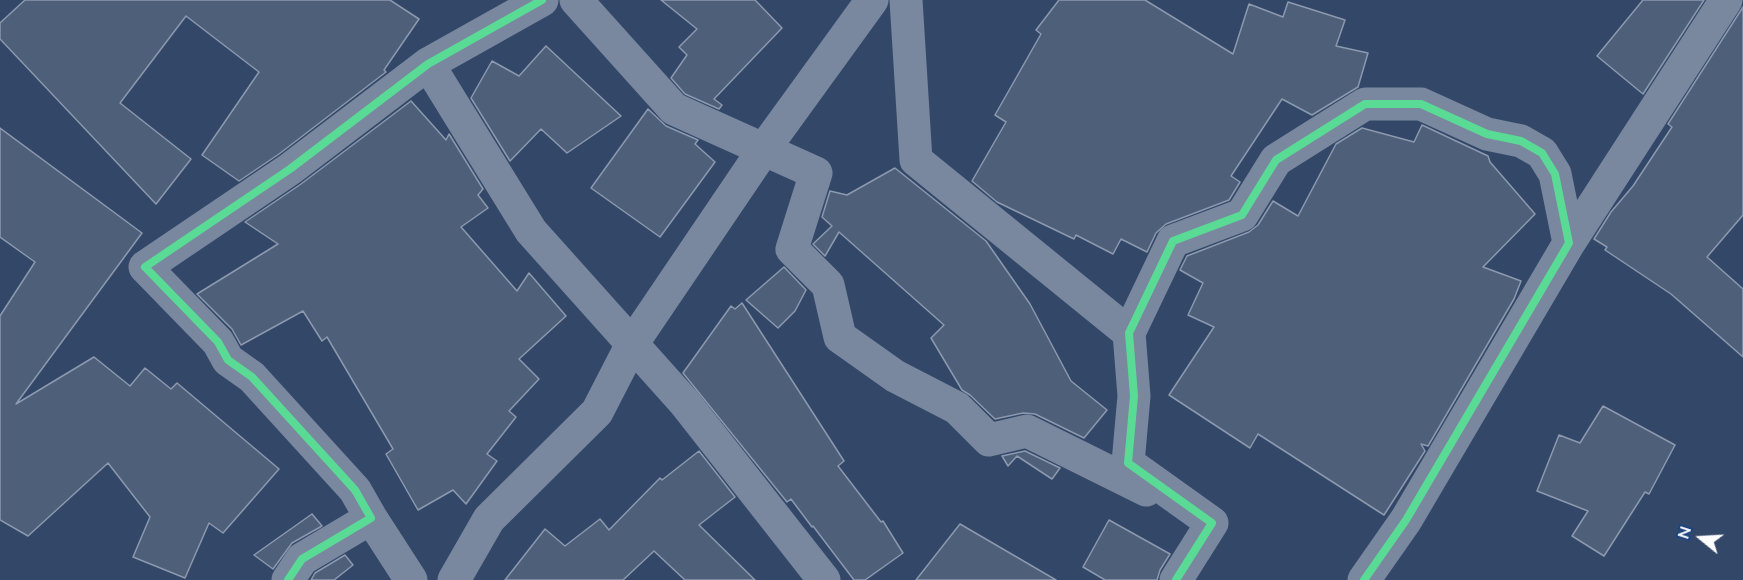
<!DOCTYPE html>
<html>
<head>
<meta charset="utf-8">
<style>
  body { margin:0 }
  #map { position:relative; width:1743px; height:580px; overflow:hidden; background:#334869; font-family:Mulish,sans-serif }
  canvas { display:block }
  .north { position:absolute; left:1671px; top:508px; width:60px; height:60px; -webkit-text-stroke:4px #1d437f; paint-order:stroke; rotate:288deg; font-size:16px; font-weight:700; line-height:24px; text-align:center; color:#fff }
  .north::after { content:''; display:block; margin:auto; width:21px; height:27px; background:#fff; clip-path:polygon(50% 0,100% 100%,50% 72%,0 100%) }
</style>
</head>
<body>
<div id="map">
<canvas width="1743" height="580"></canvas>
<div class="north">N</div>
</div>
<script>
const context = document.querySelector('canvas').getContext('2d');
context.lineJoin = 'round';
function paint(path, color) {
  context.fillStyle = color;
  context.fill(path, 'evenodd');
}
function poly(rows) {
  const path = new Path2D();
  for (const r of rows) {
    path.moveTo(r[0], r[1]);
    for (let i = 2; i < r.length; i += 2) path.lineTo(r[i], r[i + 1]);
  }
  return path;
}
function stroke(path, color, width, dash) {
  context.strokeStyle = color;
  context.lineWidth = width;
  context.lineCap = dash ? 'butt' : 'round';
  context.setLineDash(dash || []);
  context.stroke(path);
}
const building = poly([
  [25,0,390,0,419,19,384,70,386,72,279,154,239,181,202,155,259,72,186,16,120,103,191,159,156,204,0,39,0,23,25,0],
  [661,0,755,0,782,28,714,99,722,105,719,109,685,94,671,78,687,55,679,47,697,29,661,0],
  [1059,0,1145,0,1233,54,1249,4,1283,17,1288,2,1345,20,1336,46,1368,53,1358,87,1312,115,1282,99,1231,176,1240,182,1229,200,1166,224,1156,233,1147,252,1121,239,1113,254,1076,235,1074,239,997,202,972,181,1006,122,995,115,1041,34,1036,30,1059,0],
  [1643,0,1704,0,1643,94,1597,56,1643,0],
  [1743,7,1743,215,1707,257,1743,289,1743,357,1671,294,1605,250,1607,247,1594,239,1611,212,1633,186,1672,127,1668,124,1743,7],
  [546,46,621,116,567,153,541,129,510,161,471,98,492,61,519,76,546,46],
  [411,101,446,140,449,134,483,189,478,195,488,208,461,227,517,291,529,273,566,316,519,359,539,379,509,411,516,417,487,454,497,461,466,504,453,490,418,510,386,454,393,449,327,337,322,341,303,311,241,345,232,329,197,294,278,244,245,222,301,184,411,101],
  [648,109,666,126,698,140,695,144,715,162,660,237,591,188,648,109],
  [1422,125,1488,156,1490,162,1535,214,1483,267,1521,281,1514,299,1428,446,1421,444,1425,451,1384,515,1258,434,1250,448,1169,395,1214,327,1188,315,1203,283,1180,270,1187,256,1249,232,1258,225,1273,201,1298,216,1336,144,1362,128,1414,142,1422,125],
  [0,128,142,233,16,404,94,357,130,386,145,368,171,389,177,383,279,469,223,533,209,523,185,578,133,557,150,517,108,463,28,536,0,520,0,316,35,262,0,237,0,128],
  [895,168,986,241,1030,304,1071,381,1107,410,1084,438,1035,414,1023,413,995,419,970,395,962,390,931,338,944,325,839,232,825,256,813,244,832,226,822,217,830,191,847,195,895,168],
  [784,267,806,290,795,311,778,328,746,300,784,267],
  [742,303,844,461,838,466,881,522,883,521,903,553,865,580,854,580,813,526,812,527,791,499,787,502,683,373,731,306,735,309,742,303],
  [1603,406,1675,445,1649,494,1645,492,1604,556,1572,536,1588,511,1537,491,1559,435,1580,443,1603,406],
  [699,451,735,497,699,525,755,580,685,580,654,551,623,580,505,580,545,529,565,546,600,519,609,530,660,478,662,480,699,451],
  [1025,451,1060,468,1052,479,1017,456,1008,466,1002,456,1025,451],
  [312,514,322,526,292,543,273,569,254,555,312,514],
  [1109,520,1170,554,1160,570,1157,580,1105,580,1083,567,1109,520],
  [960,524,1056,580,916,580,960,524],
  [345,555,353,565,334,580,311,580,315,573,345,555]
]);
paint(building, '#4d5f79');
stroke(building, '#8c99ae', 1.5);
stroke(poly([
  [576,0,674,109,816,173,792,249,828,285,840,337,895,376,957,408,989,440,1027,431,1146,490],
  [906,0,916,160,1129,333],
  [428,64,531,231,685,403,824,580],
  [1569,243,1726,0],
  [371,518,411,580],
  [288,580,302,559,371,518,355,490,252,377,228,360,218,342,145,267,290,169,428,64,542,0],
  [454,580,489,519,597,412,632,344,764,149,872,0],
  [1176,580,1212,523,1128,463,1134,396,1129,333,1173,241,1242,215,1276,160,1365,104,1421,104,1487,134,1521,141,1542,153,1555,174,1569,243,1406,520,1364,580]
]), '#79889f', 33);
stroke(poly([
  [288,580,302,559,371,518,355,490,252,377,228,360,218,342,145,267,290,169,428,64,542,0],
  [1176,580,1212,523,1128,463,1134,396,1129,333,1173,241,1242,215,1276,160,1365,104,1421,104,1487,134,1521,141,1542,153,1555,174,1569,243,1406,520,1364,580]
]), '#5adb95', 8);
</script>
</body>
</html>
